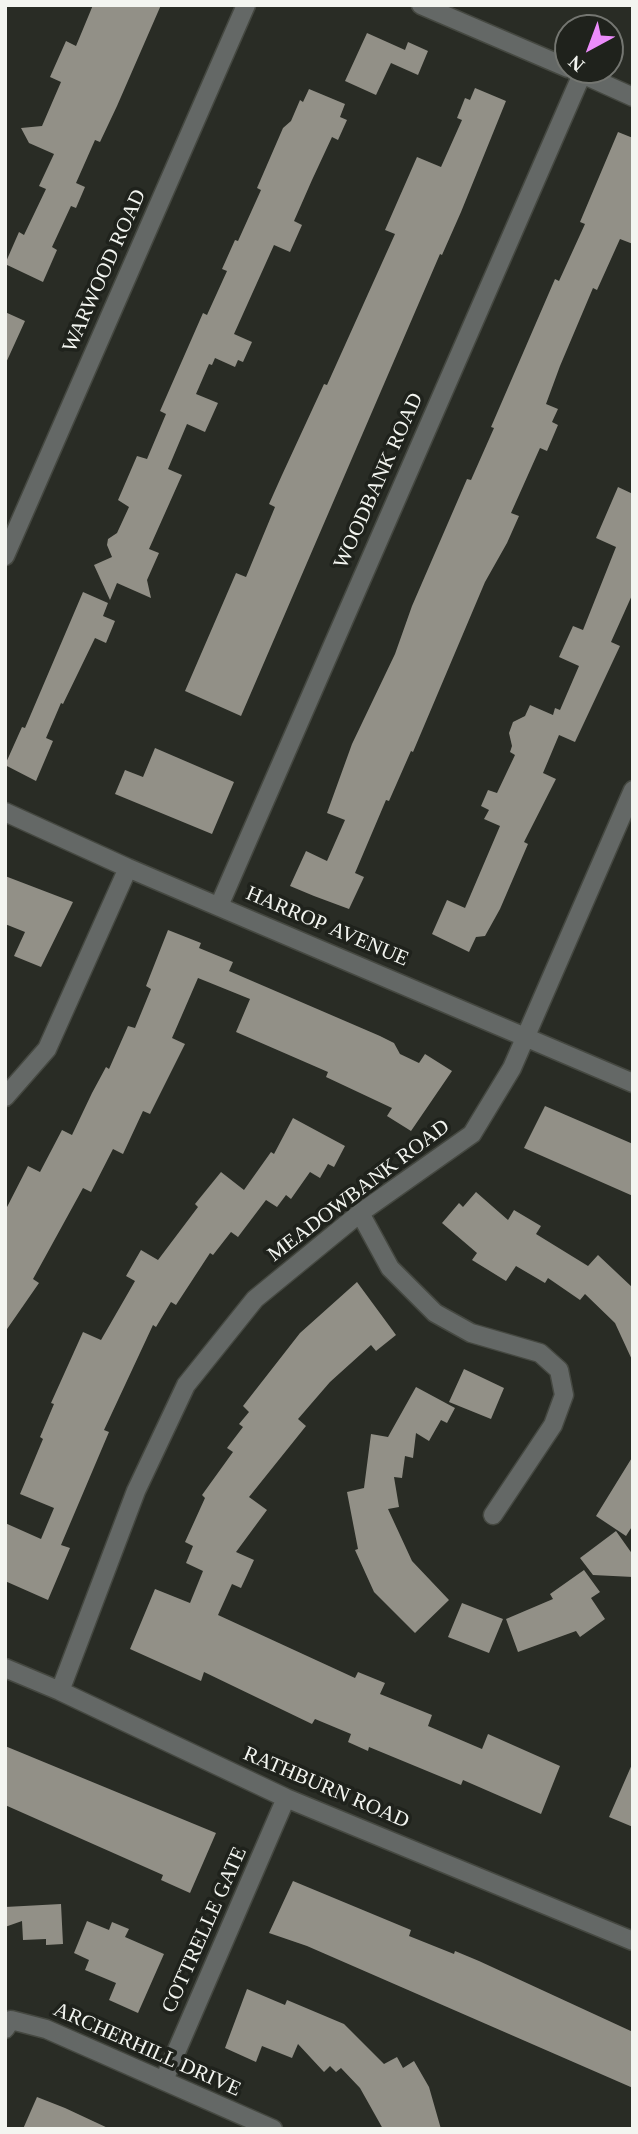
<!DOCTYPE html>
<html>
<head>
<meta charset="utf-8">
<style>
  body { margin:0 }
  #map { position:relative; width:638px; height:2134px; overflow:hidden; background:#292c25; font-family:"Times New Roman",serif }
  canvas { display:block }
  .frame { position:absolute; inset:0; border:7px solid #f3f5f0; pointer-events:none }
  .north { position:absolute; left:554px; top:14px; width:70px; height:70px; box-sizing:border-box; background:#1f221c; border:2px solid #747671; border-radius:50%; rotate:221deg; font-size:19px; font-weight:700; line-height:28px; text-align:center; color:#f3f5f0 }
  .north::after { content:''; display:block; margin:auto; width:24px; height:32px; background:#ec8cfb; clip-path:polygon(50% 0,100% 100%,50% 72%,0 100%) }
</style>
</head>
<body>
<div id="map">
<canvas width="638" height="2134"></canvas>
<div class="frame"></div>
<div class="north">N</div>
</div>
<script>
const context = document.querySelector('canvas').getContext('2d');
context.lineJoin = 'round';
function paint(path, color) {
  context.fillStyle = color;
  context.fill(path, 'evenodd');
}
function poly(rows) {
  const path = new Path2D();
  for (const r of rows) {
    path.moveTo(r[0], r[1]);
    for (let i = 2; i < r.length; i += 2) path.lineTo(r[i], r[i + 1]);
  }
  return path;
}
function stroke(path, color, width, dash) {
  context.strokeStyle = color;
  context.lineWidth = width;
  context.lineCap = dash ? 'butt' : 'round';
  context.setLineDash(dash || []);
  context.stroke(path);
}
function write(font, color, halo, rows, align = 'center') {
  context.font = font + ' "Times New Roman",serif';
  context.lineWidth = 7;
  context.setLineDash([]);
  context.textBaseline = 'middle';
  context.strokeStyle = halo;
  context.fillStyle = color;
  for (const [text, x, y, turn = 0] of rows) {
    context.save();
    context.translate(x, y);
    context.rotate((+turn || 0) * Math.PI / 180);
    context.textAlign = isNaN(turn) ? turn : align;
    if (halo) context.strokeText(text, 0, 0);
    context.fillText(text, 0, 0);
    context.restore();
  }
}
paint(poly([
  [93,5,161,5,117,106,100,142,95,140,76,183,85,187,76,208,71,206,52,247,57,250,43,282,5,264,19,232,24,235,46,189,39,186,54,154,29,143,21,128,42,126,61,82,50,77,66,41,76,46],
  [367,33,405,50,408,42,428,51,418,75,391,63,376,95,345,81],
  [475,88,506,101,461,212,442,255,440,254,241,716,185,691,236,573,246,577,275,507,269,504,282,475,324,384,327,385,395,234,385,230,417,157,441,167,462,120,457,118,465,98,470,100],
  [309,89,345,104,340,117,347,120,338,140,332,137,312,180,294,221,302,225,290,252,274,245,234,334,252,342,243,362,238,360,235,367,215,358,212,365,209,364,196,394,218,403,205,432,187,424,168,469,182,475,149,549,159,553,147,580,151,598,117,583,110,600,94,565,112,557,107,545,108,539,117,533,129,507,118,500,137,456,147,459,166,414,160,411,203,313,207,315,227,271,222,269,235,240,238,241,261,190,257,188,283,128,291,121,300,100,303,102],
  [618,132,633,138,633,244,620,239,597,290,593,288,560,366,546,404,558,409,552,422,558,425,547,451,540,448,511,513,519,516,507,543,485,582,413,752,411,751,389,801,386,800,355,873,364,877,349,909,314,896,290,886,306,851,327,861,345,820,327,813,352,744,395,654,412,606,467,479,471,480,494,428,491,427,555,279,559,281,585,224,580,222],
  [5,312,25,321,5,365],
  [618,487,633,494,633,593,611,642,620,646,575,742,559,735,543,773,556,779,524,842,528,844,500,909,485,936,476,937,469,952,432,934,447,900,465,908,500,826,484,819,489,810,481,806,488,790,497,793,515,755,510,752,512,746,509,733,513,722,525,716,530,705,553,715,555,708,560,710,579,666,559,657,573,626,583,630,616,547,596,538],
  [83,592,108,603,103,616,115,621,106,643,95,638,63,704,61,703,46,738,53,741,36,781,5,765,22,727,25,728],
  [155,748,234,782,212,834,115,794,125,770,143,777],
  [5,876,73,902,41,967,14,956,25,932,5,924],
  [168,930,201,943,199,948,233,962,229,971,380,1036,394,1043,400,1054,419,1063,425,1054,452,1071,411,1131,387,1116,392,1108,326,1077,328,1072,236,1032,250,999,198,978,172,1038,185,1044,150,1114,143,1111,123,1154,113,1149,91,1192,83,1188,33,1279,39,1283,5,1332,5,1211,28,1166,40,1172,62,1130,72,1135,92,1093,106,1067,109,1069,128,1026,135,1028,151,989,146,986],
  [545,1106,633,1144,633,1196,524,1148],
  [293,1118,345,1146,334,1167,328,1164,320,1178,310,1172,291,1199,286,1195,277,1207,266,1200,238,1237,231,1232,213,1255,210,1253,176,1305,171,1302,156,1327,153,1325,104,1430,109,1432,61,1545,70,1548,48,1600,5,1581,5,1523,41,1539,54,1508,20,1494,43,1439,40,1437,54,1404,51,1403,83,1332,101,1340,135,1281,126,1276,141,1250,158,1260,198,1207,195,1204,221,1172,244,1190,271,1152,274,1154],
  [476,1192,508,1220,514,1210,541,1226,536,1234,588,1266,598,1255,633,1288,633,1362,615,1323,585,1294,580,1300,548,1278,545,1283,516,1266,506,1281,472,1260,477,1253,442,1223,459,1203,463,1207],
  [357,1282,396,1335,376,1351,371,1345,330,1382,298,1419,306,1426,249,1497,267,1510,236,1552,254,1560,241,1588,232,1584,218,1615,355,1678,358,1672,385,1683,380,1694,432,1715,428,1726,482,1749,488,1734,560,1766,541,1814,463,1780,461,1785,369,1747,368,1751,348,1742,351,1734,315,1719,312,1724,204,1672,201,1681,130,1649,155,1589,190,1603,203,1571,186,1563,193,1546,185,1542,205,1498,202,1495,233,1452,227,1448,243,1427,239,1424,249,1412,243,1406,300,1333],
  [464,1369,504,1388,491,1419,449,1402],
  [416,1387,455,1408,447,1423,441,1420,429,1441,416,1433,413,1458,405,1456,402,1478,394,1477,399,1507,388,1509,412,1561,449,1600,415,1633,374,1592,355,1550,358,1549,347,1492,364,1488,371,1434,388,1437],
  [633,1456,633,1525,626,1536,596,1516],
  [616,1531,633,1555,633,1577,593,1575,580,1558],
  [584,1570,600,1592,591,1598,605,1619,580,1637,576,1631,518,1652,506,1619,553,1599,550,1594],
  [462,1603,503,1619,489,1653,448,1637],
  [5,1746,216,1833,190,1893,161,1880,163,1875,5,1805],
  [633,1762,633,1827,609,1817],
  [293,1881,411,1930,409,1936,454,1954,455,1951,479,1961,633,2032,633,2088,307,1946,269,1933],
  [61,1904,63,1944,46,1945,46,1939,23,1940,22,1921,5,1927,5,1907],
  [87,1921,109,1930,112,1922,129,1929,125,1937,164,1954,138,2013,109,2000,116,1983,85,1970,89,1960,74,1953],
  [247,1989,285,2005,287,2000,344,2024,384,2064,397,2057,403,2068,414,2061,429,2087,441,2129,383,2129,360,2088,341,2068,336,2072,330,2066,324,2072,298,2044,292,2058,262,2046,256,2062,225,2048],
  [37,2097,65,2108,110,2129,23,2129]
]), '#929087');
const minor = poly([
  [421,5,568,68],
  [573,70,633,97],
  [5,556,246,5],
  [5,812,128,868,633,1083],
  [219,906,582,74],
  [5,1097,47,1049,128,868],
  [360,1213,390,1268,435,1313,471,1333,540,1353,559,1370,564,1395,553,1425,493,1515],
  [5,1668,60,1691,286,1798,633,1941],
  [60,1691,136,1491,186,1385,255,1299,360,1213,472,1134,512,1068,633,790],
  [5,2029,11,2020,46,2029,273,2129],
  [164,2080,286,1798]
]);
stroke(minor, '#454841', 21);
stroke(minor, '#646866', 18);
write('21px', '#f3f5f0', '#1f221c', [
  ["WARWOOD ROAD",105,271,-66],
  ["WOODBANK ROAD",379,481,-66],
  ["HARROP AVENUE",327,927,23],
  ["MEADOWBANK ROAD",359,1191,-37],
  ["RATHBURN ROAD",326,1788,23],
  ["COTTRELLE GATE",205,1930,-66],
  ["ARCHERHILL DRIVE",147,2050,24]
]);
</script>
</body>
</html>
